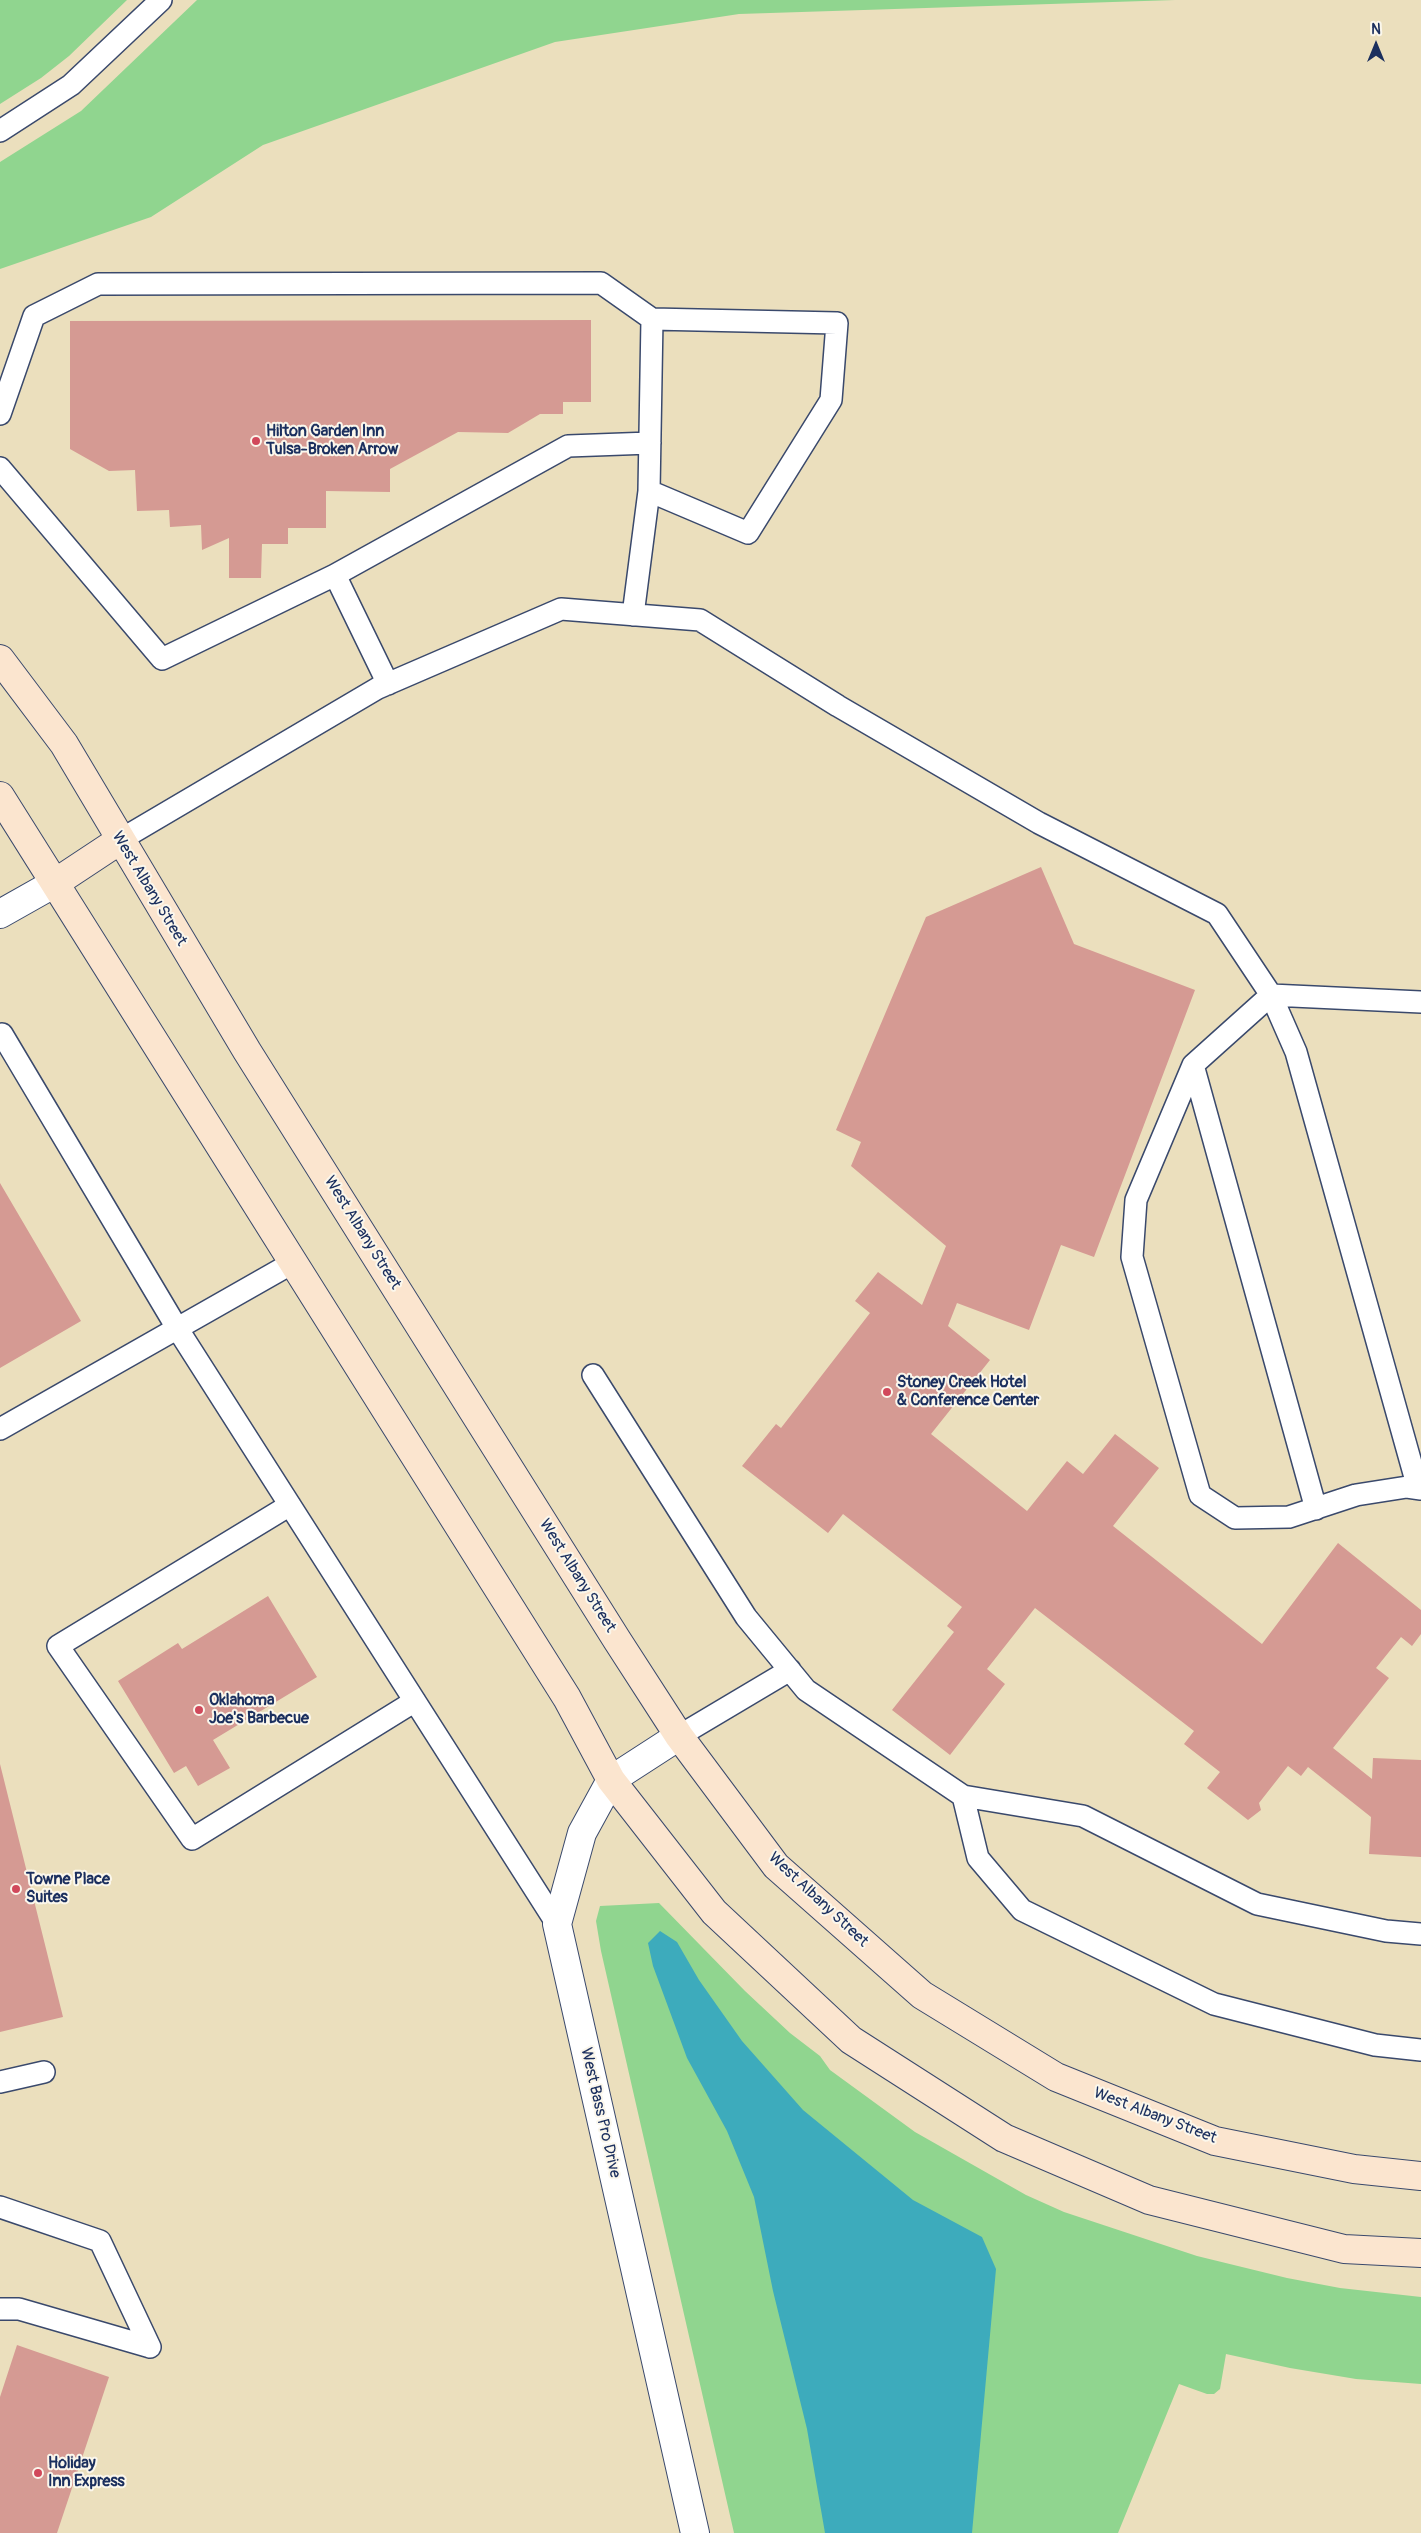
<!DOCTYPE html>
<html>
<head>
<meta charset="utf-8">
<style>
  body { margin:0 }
  #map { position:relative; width:1421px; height:2533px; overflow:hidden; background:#ebdfbd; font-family:Pangolin,sans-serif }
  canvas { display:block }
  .north { position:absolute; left:1351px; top:20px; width:50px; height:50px; -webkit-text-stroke:4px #fbf7ec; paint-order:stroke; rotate:0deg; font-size:14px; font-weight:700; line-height:20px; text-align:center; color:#1b2f5e }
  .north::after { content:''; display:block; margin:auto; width:18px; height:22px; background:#1b2f5e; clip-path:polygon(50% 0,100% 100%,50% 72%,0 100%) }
</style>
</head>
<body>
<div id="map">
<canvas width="1421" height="2533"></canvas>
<div class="north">N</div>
</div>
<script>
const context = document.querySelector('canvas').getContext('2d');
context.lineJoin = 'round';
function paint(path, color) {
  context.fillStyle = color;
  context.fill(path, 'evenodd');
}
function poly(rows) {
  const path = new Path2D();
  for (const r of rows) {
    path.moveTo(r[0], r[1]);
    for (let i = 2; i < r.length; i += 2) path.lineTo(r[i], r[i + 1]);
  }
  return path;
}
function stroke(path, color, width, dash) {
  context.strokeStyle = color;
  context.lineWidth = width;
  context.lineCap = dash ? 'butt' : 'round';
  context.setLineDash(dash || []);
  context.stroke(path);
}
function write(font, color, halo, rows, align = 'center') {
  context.font = font + ' Pangolin,sans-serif';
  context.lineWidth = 4;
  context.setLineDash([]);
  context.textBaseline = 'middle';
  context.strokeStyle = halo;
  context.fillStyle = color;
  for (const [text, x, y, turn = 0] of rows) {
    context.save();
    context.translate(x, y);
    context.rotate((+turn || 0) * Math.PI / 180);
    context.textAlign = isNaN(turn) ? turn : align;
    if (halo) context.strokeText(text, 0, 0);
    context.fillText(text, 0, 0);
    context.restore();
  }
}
paint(poly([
  [0,0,127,0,69,56,41,78,0,104],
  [197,0,1175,0,739,14,555,42,263,145,151,217,0,269,0,162,81,111],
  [659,1903,745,1991,790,2033,820,2056,830,2070,915,2132,1026,2195,1064,2212,1197,2256,1287,2278,1340,2288,1421,2297,1421,2384,1356,2379,1290,2368,1226,2354,1220,2389,1214,2394,1207,2394,1179,2384,1118,2533,734,2533,601,1951,596,1921,600,1906]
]), '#90d58f');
paint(poly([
  [660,1931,677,1942,699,1980,742,2041,803,2110,913,2200,982,2237,996,2269,972,2533,825,2533,807,2429,773,2291,754,2197,727,2131,687,2058,653,1966,648,1943]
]), '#3dabbc');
paint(poly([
  [591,320,591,402,563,402,563,414,540,414,508,433,458,432,390,469,390,492,326,491,326,528,288,528,288,544,262,544,261,578,229,578,229,538,202,550,201,525,170,527,169,510,137,511,135,470,109,471,70,449,70,321],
  [1041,867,1074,944,1195,990,1094,1257,1061,1245,1029,1330,957,1303,948,1326,990,1360,931,1434,1027,1511,1067,1461,1083,1474,1115,1434,1159,1468,1113,1526,1262,1644,1338,1543,1421,1610,1421,1634,1412,1646,1401,1637,1376,1668,1389,1678,1333,1748,1372,1779,1373,1758,1421,1760,1421,1857,1369,1854,1371,1817,1308,1767,1301,1776,1288,1766,1259,1803,1261,1810,1248,1820,1207,1788,1220,1772,1184,1744,1194,1731,1035,1608,987,1669,1005,1684,950,1755,892,1710,954,1632,947,1626,962,1607,843,1514,828,1533,742,1466,776,1424,781,1428,870,1313,855,1301,878,1272,922,1305,946,1246,851,1166,861,1142,836,1130,926,917],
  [0,1183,81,1321,0,1368],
  [268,1596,317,1677,213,1740,230,1768,198,1786,186,1766,174,1773,118,1681,178,1643,182,1649],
  [0,1764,63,2017,0,2032],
  [17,2345,109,2377,57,2533,0,2533,0,2397]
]), '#d59a93');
const service = poly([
  [0,131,71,85,161,0],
  [0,414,34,316,98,284,601,283,652,319,649,491,633,615],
  [0,468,162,659,335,575,388,684],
  [649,491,748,533,831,400,837,323,652,319],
  [335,575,568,446,650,443],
  [120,840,378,688,561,609,700,620,838,706,1039,823,1217,914,1271,995,1421,1002],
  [0,1035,2,1034,177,1328,557,1924],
  [1193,1065,1316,1509],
  [593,1375,746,1617,806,1690,963,1796,1083,1816,1257,1904,1386,1931,1421,1934],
  [0,1429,294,1262],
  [1418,1488,1296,1052,1271,995,1193,1065,1136,1200,1132,1257,1200,1495,1235,1518,1289,1517,1356,1495,1407,1487,1421,1489],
  [290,1505,58,1646,192,1839,415,1701],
  [679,1736,790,1670],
  [963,1796,978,1858,1022,1910,1214,2004,1375,2045,1421,2050],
  [0,2082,44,2072],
  [0,2207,100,2241,150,2347],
  [0,2309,19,2309,150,2347]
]);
const tertiary = poly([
  [0,914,55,883],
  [679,1736,611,1780,582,1833,557,1924,695,2533]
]);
const secondary = poly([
  [0,659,64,744,247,1051,617,1640,679,1736,776,1866,922,1995,1056,2077,1215,2141,1354,2169,1421,2176],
  [0,796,567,1698,611,1780,714,1912,851,2040,1004,2138,1149,2200,1344,2249,1421,2253],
  [55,883,120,840]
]);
stroke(service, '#3a496c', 24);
stroke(tertiary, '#3a496c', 30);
stroke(secondary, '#3a496c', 30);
stroke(service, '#fff', 21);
stroke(tertiary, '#fff', 28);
stroke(secondary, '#fbe5cf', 28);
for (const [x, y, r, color] of [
  [256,441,5,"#d1495b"],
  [887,1392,5,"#d1495b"],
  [199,1710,5,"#d1495b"],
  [16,1889,5,"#d1495b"],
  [38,2473,5,"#d1495b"]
]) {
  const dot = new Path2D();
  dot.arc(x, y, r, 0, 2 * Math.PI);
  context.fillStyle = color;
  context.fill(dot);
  stroke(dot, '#fbf7ec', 2);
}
write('bold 16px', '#1b2f5e', '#fbf7ec', [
  ["Hilton Garden Inn",266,432],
  ["Tulsa-Broken Arrow",266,450],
  ["Stoney Creek Hotel",897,1383],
  ["& Conference Center",897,1401],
  ["Oklahoma",209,1701],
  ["Joe's Barbecue",209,1719],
  ["Towne Place",26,1880],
  ["Suites",26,1898],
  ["Holiday",48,2464],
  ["Inn Express",48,2482]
], 'left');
write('16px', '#1b2f5e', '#fbf7ec', [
  ["West Albany Street",149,889,59],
  ["West Albany Street",362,1233,58],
  ["West Albany Street",577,1576,58],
  ["West Albany Street",818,1900,43],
  ["West Bass Pro Drive",600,2113,77],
  ["West Albany Street",1155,2116,21]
]);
</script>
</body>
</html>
